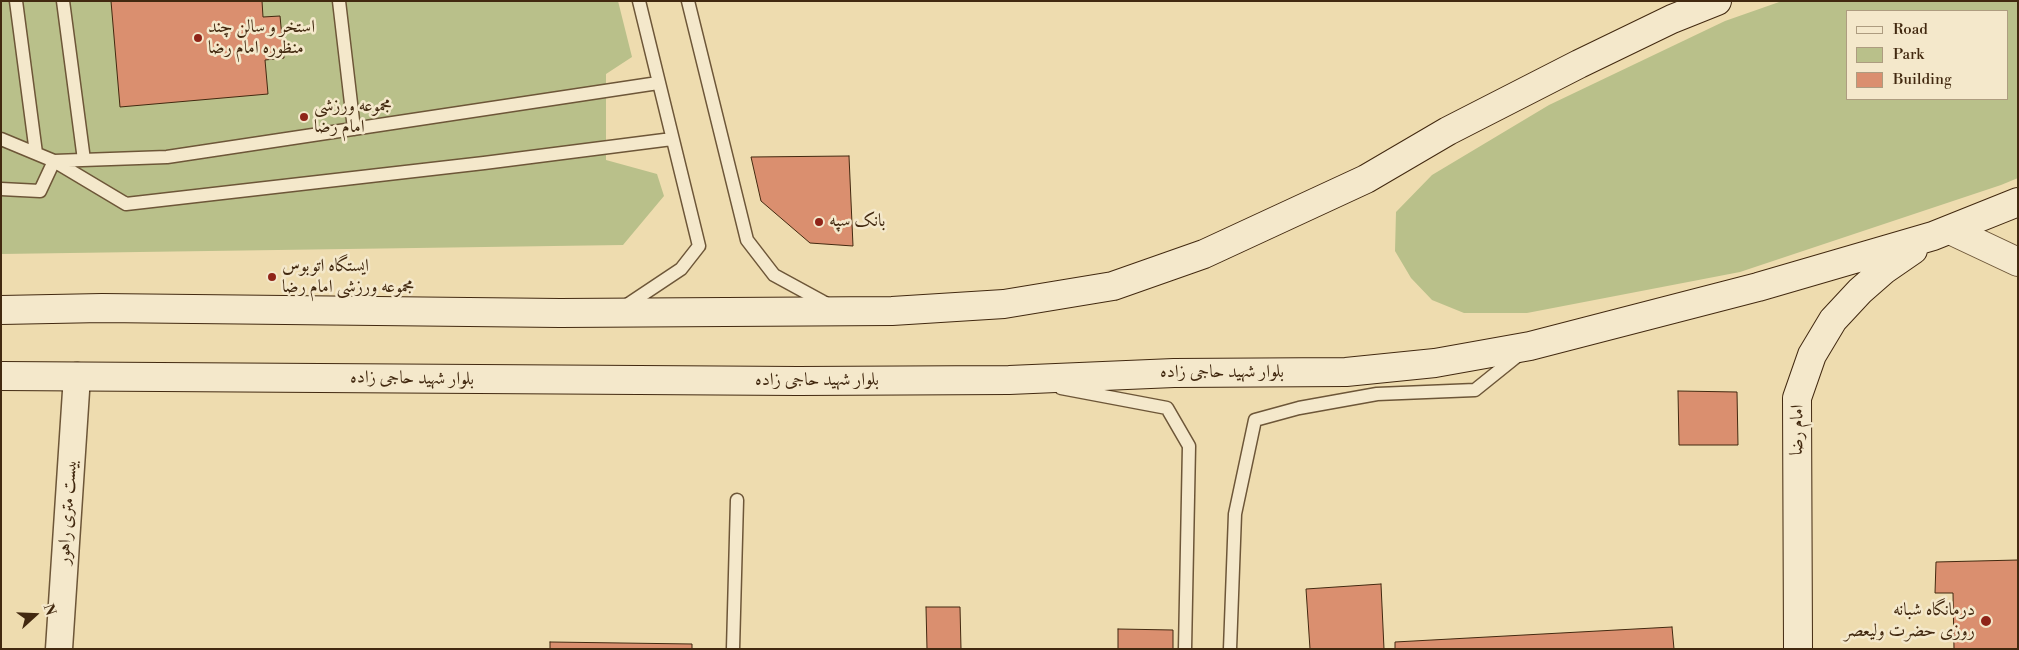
<!DOCTYPE html>
<html>
<head>
<meta charset="utf-8">
<style>
  body { margin:0 }
  #map { position:relative; width:2019px; height:650px; overflow:hidden; background:#eedcaf; font-family:"Libre Bodoni",serif }
  canvas { display:block }
  .frame { position:absolute; inset:0; border:2px solid #422910; pointer-events:none }
  .legend { position:absolute; left:1846px; top:10px; width:162px; height:90px; box-sizing:border-box; background:#f4e8cb; border:1px solid #ad9c80; margin:0; padding:6px 9px; list-style:none; font-size:15px; color:#422910 }
  .legend li { display:flex; align-items:center; gap:10px; height:25px }
  .legend b { width:25px; border:1px solid #ad9c80 }
  .north { position:absolute; left:10px; top:590px; width:50px; height:50px; -webkit-text-stroke:4px #f4e8cb; paint-order:stroke; rotate:70deg; font-size:14px; font-weight:700; line-height:20px; text-align:center; color:#422910 }
  .north::after { content:''; display:block; margin:auto; width:18px; height:22px; background:#422910; clip-path:polygon(50% 0,100% 100%,50% 72%,0 100%) }
</style>
</head>
<body>
<div id="map">
<canvas width="2019" height="650"></canvas>
<div class="frame"></div>
<ul class="legend">
<li><b style="height:6px;background:#f4e8cb"></b>Road</li>
<li><b style="height:14px;background:#b9c08a"></b>Park</li>
<li><b style="height:14px;background:#da8f6f"></b>Building</li>
</ul>
<div class="north">N</div>
</div>
<script>
const context = document.querySelector('canvas').getContext('2d');
context.lineJoin = 'round';
function paint(path, color) {
  context.fillStyle = color;
  context.fill(path, 'evenodd');
}
function poly(rows) {
  const path = new Path2D();
  for (const r of rows) {
    path.moveTo(r[0], r[1]);
    for (let i = 2; i < r.length; i += 2) path.lineTo(r[i], r[i + 1]);
  }
  return path;
}
function stroke(path, color, width, dash) {
  context.strokeStyle = color;
  context.lineWidth = width;
  context.lineCap = dash ? 'butt' : 'round';
  context.setLineDash(dash || []);
  context.stroke(path);
}
function write(font, color, halo, rows, align = 'center') {
  context.font = font + ' "Libre Bodoni",Amiri,serif';
  context.lineWidth = 5;
  context.setLineDash([]);
  context.textBaseline = 'middle';
  context.strokeStyle = halo;
  context.fillStyle = color;
  for (const [text, x, y, turn = 0] of rows) {
    context.save();
    context.translate(x, y);
    context.rotate((+turn || 0) * Math.PI / 180);
    context.textAlign = isNaN(turn) ? turn : align;
    if (halo) context.strokeText(text, 0, 0);
    context.fillText(text, 0, 0);
    context.restore();
  }
}
paint(poly([
  [1,1,618,1,632,57,606,74,606,160,657,174,664,196,623,245,1,254],
  [1782,1,2018,1,2018,178,2001,185,1740,272,1527,313,1464,313,1432,300,1411,278,1395,251,1396,212,1432,175,1549,105,1725,21],
  [1848,11,2008,11,2008,99,1848,99]
]), '#b9c08a');
const building = poly([
  [111,1,262,1,263,17,280,16,284,58,265,60,268,94,120,107,111,1],
  [849,156,853,246,810,243,761,201,751,157,849,156],
  [1678,391,1737,392,1738,445,1679,445,1678,391],
  [2018,560,2018,649,1954,649,1953,593,1935,593,1936,562,2018,560],
  [1381,584,1384,649,1310,649,1306,589,1381,584],
  [926,607,960,607,961,649,927,649,926,607],
  [1672,627,1674,649,1395,649,1395,642,1672,627],
  [1118,629,1173,630,1173,649,1118,649,1118,629],
  [550,642,692,644,692,649,550,649,550,642]
]);
paint(building, '#da8f6f');
stroke(building, '#422910', 1);
const service = poly([
  [16,1,36,153],
  [63,1,84,160],
  [339,1,354,129],
  [688,1,747,240,774,275,829,305],
  [1,139,54,161,167,157,658,83],
  [1,189,40,191,54,161,126,204,484,163,672,139],
  [624,307,681,269,699,246,639,1],
  [1061,388,1167,408,1189,446,1185,649],
  [733,649,737,500],
  [1230,649,1235,514,1255,420,1299,408,1377,394,1475,390,1521,353]
]);
const minor = poly([
  [59,649,77,376]
]);
const tertiary = poly([
  [1950,230,2018,262]
]);
const secondary = poly([
  [1,310,102,308,560,313,892,311,1004,304,1113,286,1204,254,1366,179,1448,131,1579,64,1672,19,1717,1],
  [1,376,798,381,1009,380,1174,373,1346,372,1435,363,1530,346,1758,287,1933,236,2018,202],
  [1798,649,1797,398,1812,355,1833,320,1860,291,1884,270,1913,250]
]);
stroke(service, '#6d5638', 15);
stroke(minor, '#6d5638', 29);
stroke(tertiary, '#6d5638', 30);
stroke(secondary, '#422910', 30);
stroke(service, '#f4e8cb', 12);
stroke(minor, '#f4e8cb', 26);
stroke(tertiary, '#f4e8cb', 28);
stroke(secondary, '#f4e8cb', 28);
for (const [x, y, r, color] of [
  [198,38,5,"#8f2418"],
  [304,117,5,"#8f2418"],
  [819,222,5,"#8f2418"],
  [272,277,5,"#8f2418"],
  [1986,621,6,"#8f2418"]
]) {
  const dot = new Path2D();
  dot.arc(x, y, r, 0, 2 * Math.PI);
  context.fillStyle = color;
  context.fill(dot);
  stroke(dot, '#f4e8cb', 2);
}
write('18px', '#422910', '#f4e8cb', [
  ["استخر و سالن چند",208,28],
  ["منظوره امام رضا",208,49],
  ["مجموعه ورزشی",314,107],
  ["امام رضا",314,128],
  ["بانک سپه",829,222],
  ["ایستگاه اتوبوس",282,267],
  ["مجموعه ورزشی امام رضا",282,288],
  ["درمانگاه شبانه",1975,611,"right"],
  ["روزی حضرت ولیعصر",1975,632,"right"]
], 'left');
write('18px', '#422910', '#f4e8cb', [
  ["بلوار شهید حاجی زاده",1222,373],
  ["بلوار شهید حاجی زاده",412,379,1],
  ["بلوار شهید حاجی زاده",817,381],
  ["امام رضا",1798,430,-89],
  ["بیست متری راهور",68,512,-86]
]);
</script>
</body>
</html>
